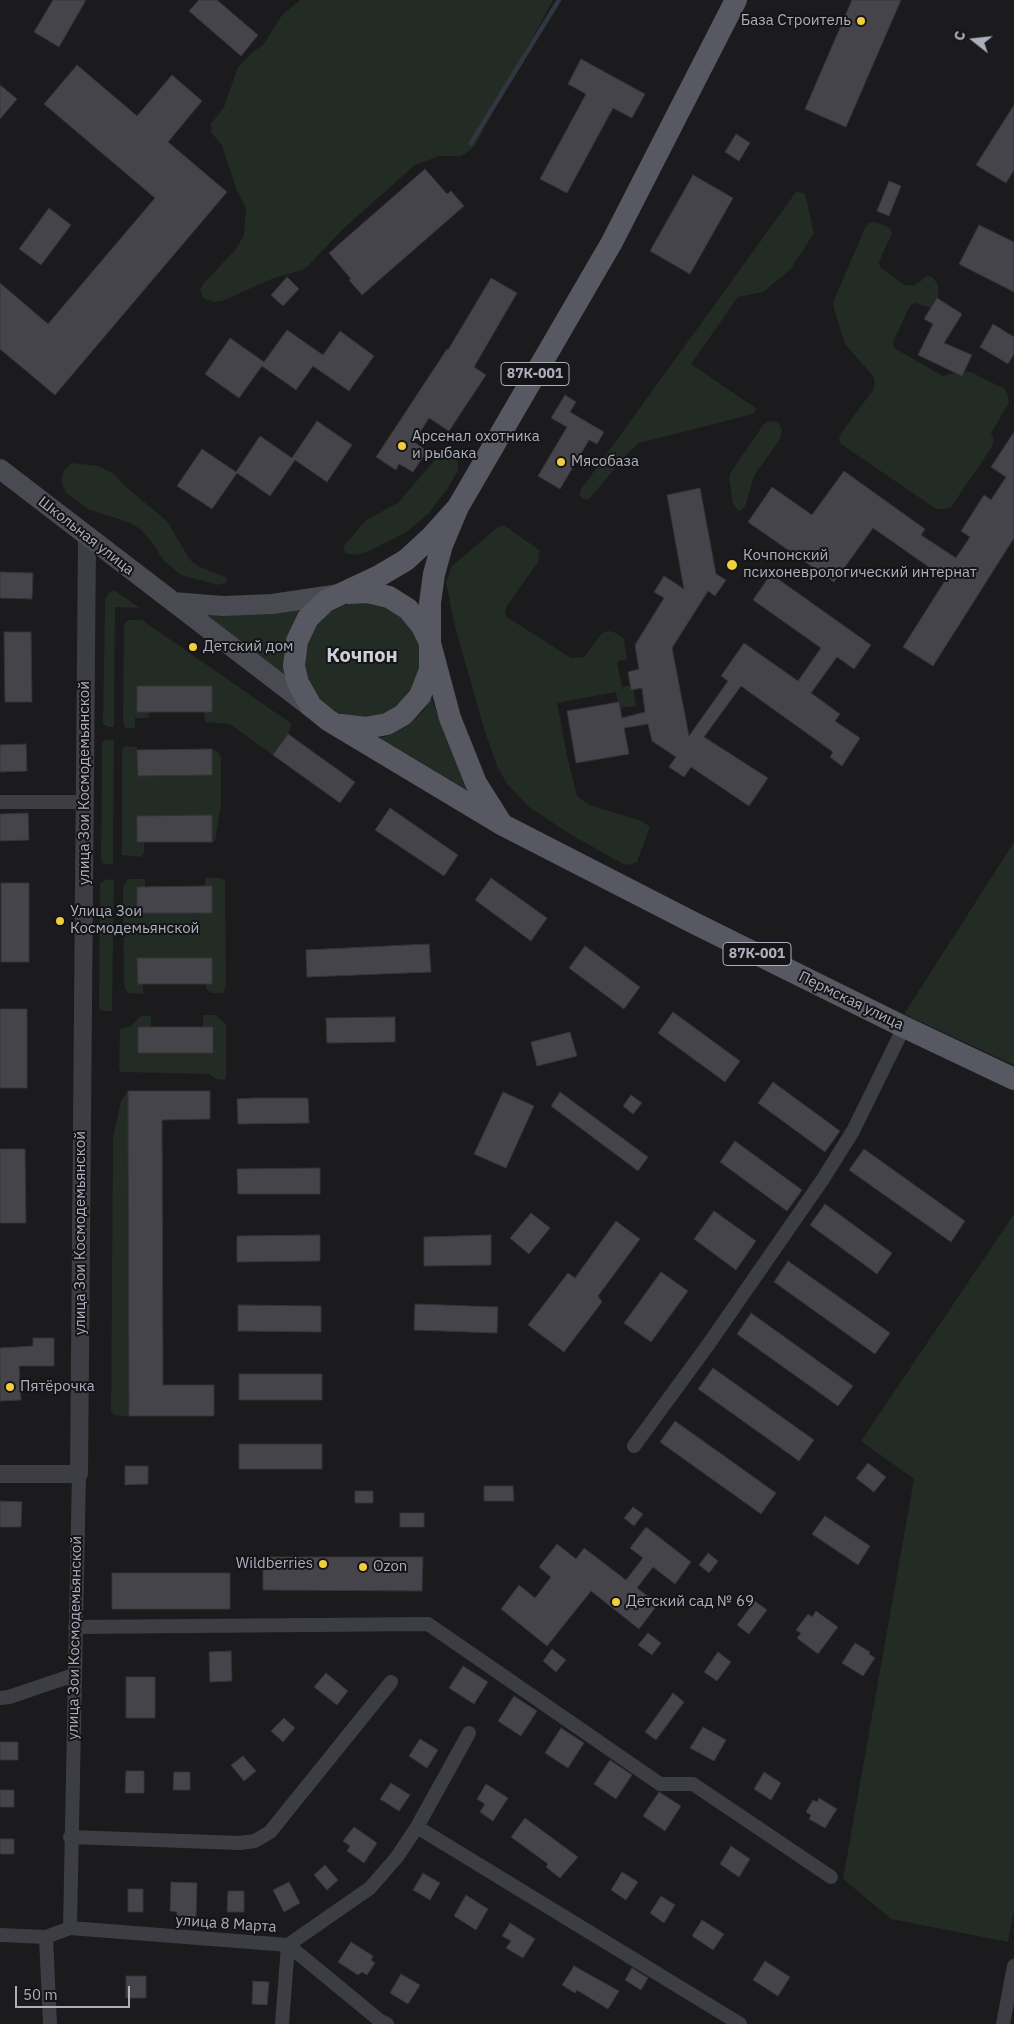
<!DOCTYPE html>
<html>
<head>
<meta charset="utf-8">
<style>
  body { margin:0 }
  #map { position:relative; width:1014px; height:2024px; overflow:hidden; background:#1b1a1d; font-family:"IBM Plex Sans",sans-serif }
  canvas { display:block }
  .north { position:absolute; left:949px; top:15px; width:50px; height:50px; -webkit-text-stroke:4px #151518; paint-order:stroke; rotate:286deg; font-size:14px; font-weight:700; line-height:20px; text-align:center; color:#adafbc }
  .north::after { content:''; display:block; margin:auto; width:18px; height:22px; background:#adafbc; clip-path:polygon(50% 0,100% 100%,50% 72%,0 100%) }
  .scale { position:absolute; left:15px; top:1986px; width:115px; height:22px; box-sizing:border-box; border:2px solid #adafbc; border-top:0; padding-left:6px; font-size:15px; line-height:18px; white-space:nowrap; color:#adafbc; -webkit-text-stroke:4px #151518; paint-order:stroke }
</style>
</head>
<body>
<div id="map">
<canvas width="1014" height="2024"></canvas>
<div class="north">С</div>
<div class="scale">50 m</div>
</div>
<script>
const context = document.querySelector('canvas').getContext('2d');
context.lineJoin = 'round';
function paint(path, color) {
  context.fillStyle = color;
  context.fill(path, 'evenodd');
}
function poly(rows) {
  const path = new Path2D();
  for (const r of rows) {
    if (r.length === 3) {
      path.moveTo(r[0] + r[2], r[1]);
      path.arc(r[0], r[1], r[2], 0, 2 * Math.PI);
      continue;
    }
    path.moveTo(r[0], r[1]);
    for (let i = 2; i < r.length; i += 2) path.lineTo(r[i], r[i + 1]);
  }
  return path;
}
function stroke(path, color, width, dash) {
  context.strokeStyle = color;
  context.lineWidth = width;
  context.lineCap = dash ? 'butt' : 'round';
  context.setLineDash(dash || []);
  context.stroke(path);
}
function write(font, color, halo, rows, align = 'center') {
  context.font = font + ' "IBM Plex Sans",sans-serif';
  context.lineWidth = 4;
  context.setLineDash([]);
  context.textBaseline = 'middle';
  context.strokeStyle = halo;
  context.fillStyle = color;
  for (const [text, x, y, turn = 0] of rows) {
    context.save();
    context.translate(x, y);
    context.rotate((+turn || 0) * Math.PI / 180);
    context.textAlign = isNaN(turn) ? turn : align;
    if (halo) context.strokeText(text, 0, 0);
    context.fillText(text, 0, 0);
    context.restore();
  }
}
paint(poly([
  [300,0,553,0,475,145,469,151,461,156,440,156,415,165,343,229,307,267,299,271,274,278,222,301,213,302,203,298,200,290,203,284,236,249,244,235,246,208,236,188,222,146,211,132,211,124,224,107,238,67,251,53,263,45,282,15],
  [796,192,805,193,814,233,790,270,763,292,738,297,691,364,757,409,753,414,639,443,627,454,590,498,586,500,582,498,579,494,582,488],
  [876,222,890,228,892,234,882,255,879,263,881,268,905,285,914,286,927,276,932,277,938,284,938,296,933,307,927,307,916,303,910,306,893,342,894,348,943,376,961,371,971,372,1005,389,1008,396,1009,403,991,433,994,440,992,447,951,507,946,509,936,509,841,444,839,438,841,433,873,390,875,384,873,376,845,344,834,309,833,302,865,228,869,223],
  [774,421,779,423,782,431,780,439,754,476,746,504,742,510,738,511,733,504,729,478,731,472,763,425,767,422],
  [444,456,452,456,458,462,458,470,448,488,428,514,405,533,367,552,356,555,345,553,343,547,366,520,398,503,425,471,435,460],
  [72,463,98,466,114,474,126,487,167,521,190,560,198,566,226,577,227,582,218,585,181,575,164,561,151,541,139,528,125,521,90,510,66,493,61,481,64,470],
  [504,525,539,550,540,547,538,562,507,606,505,612,507,617,571,658,584,657,602,633,608,631,614,632,624,639,627,659,617,662,622,687,633,685,636,706,619,708,616,692,557,703,568,760,577,796,589,805,642,821,650,827,637,862,632,864,625,865,573,836,529,807,507,784,498,768,485,732,454,623,446,582,452,566,498,527],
  [114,590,140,608,115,607,114,727,108,727,103,724,105,599,109,593],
  [316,602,295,690,191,610],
  [363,660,58],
  [128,620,142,620,292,724,288,734,273,755,230,724,205,722,204,712,212,712,211,686,138,686,137,712,149,712,149,718,135,718,135,728,126,728,123,724,124,625],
  [431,698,470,794,377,739,392,734,409,725,424,710],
  [106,740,114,740,113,864,103,864,101,861,102,743],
  [125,746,137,747,138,776,212,775,212,749,217,751,221,758,221,804,215,841,212,842,211,815,138,816,137,842,144,842,144,853,141,857,122,855,122,749],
  [1014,842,1014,1065,904,1014],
  [205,878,220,878,225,881,226,985,223,993,211,993,206,989,206,984,212,983,212,958,138,958,138,984,143,984,143,994,129,993,125,990,124,984,123,887,126,881,129,879,145,879,145,887,137,887,137,912,205,886],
  [114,879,112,1011,105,1011,101,1010,99,1006,100,884,105,880],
  [203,1015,215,1015,226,1024,226,1078,224,1080,216,1079,210,1074,120,1072,119,1068,120,1029,130,1027,141,1016,151,1016,151,1027,139,1053,213,1053,213,1027,203,1027],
  [128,1091,129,1416,120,1416,114,1415,111,1411,113,1138,121,1101],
  [1014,1214,1014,1910,1008,1942,891,1919,843,1879,914,1479,861,1441]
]), '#222b24');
stroke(poly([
  [471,143,559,0]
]), '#303741', 4.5);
const building = poly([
  [53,0,86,0,59,47,34,32,53,0],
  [199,0,217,0,258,35,241,56,189,11,199,0],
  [852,0,901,0,846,127,805,109,852,0],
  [581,59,645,94,632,118,613,108,567,193,540,179,586,94,568,84,581,59],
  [77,65,137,116,172,75,202,101,168,142,227,192,55,395,0,349,0,283,48,324,155,198,44,104,77,65],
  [0,85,17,99,0,119,0,85],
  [1014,105,1014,170,1006,183,976,165,1014,105],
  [736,134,750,143,739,161,725,152,736,134],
  [425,169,447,194,451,191,464,206,362,295,349,280,351,279,329,253,425,169],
  [693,175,733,198,690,274,650,251,693,175],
  [889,181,901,186,889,216,877,211,889,181],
  [49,208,71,225,41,265,19,249,49,208],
  [979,225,1014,242,1014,292,959,264,979,225],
  [287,277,299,289,283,306,271,295,287,277],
  [491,278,517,293,474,367,486,375,449,431,429,418,414,442,427,451,413,472,399,464,396,470,376,457,447,349,448,350,491,278],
  [937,298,962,314,944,343,972,355,962,376,918,355,933,324,924,319,937,298],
  [993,324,1014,337,1014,354,1008,364,980,347,993,324],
  [287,330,323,355,340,331,374,356,349,391,313,366,296,390,262,366,239,398,205,374,230,338,264,362,287,330],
  [565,395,576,402,570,412,604,432,597,444,589,440,560,489,538,476,567,427,551,418,565,395],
  [317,421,352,445,327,482,295,460,270,496,237,473,212,509,177,486,202,449,236,472,260,436,292,458,317,421],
  [1014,432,1014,538,933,666,903,647,946,579,873,528,834,582,748,522,772,487,812,515,844,471,925,529,921,535,956,558,970,537,961,531,984,495,991,500,1006,477,991,467,1014,432],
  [700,488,716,574,726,580,715,596,708,591,672,648,689,736,728,681,721,676,744,643,798,681,821,648,753,600,771,574,871,645,854,669,837,657,811,693,840,714,835,721,860,738,842,766,830,757,833,752,741,686,704,737,768,778,749,806,691,767,684,777,669,767,676,757,652,741,648,724,624,728,629,754,576,763,567,711,619,702,622,718,645,712,642,688,631,690,628,672,639,669,635,645,664,598,654,592,664,576,684,589,667,495,700,488],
  [0,572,33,573,32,599,0,598,0,572],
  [4,632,31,632,32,702,5,702,4,632],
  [137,686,212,686,212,712,137,712,137,686],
  [288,734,355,782,340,803,273,755,288,734],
  [26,744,27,771,0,772,0,745,26,744],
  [212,749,212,775,138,776,137,750,212,749],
  [390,808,458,855,444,876,375,830,390,808],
  [28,813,29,840,0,841,0,814,28,813],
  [212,815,212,842,137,842,137,816,212,815],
  [491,878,547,918,531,941,475,900,491,878],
  [1,883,29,883,29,962,1,962,1,883],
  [212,886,212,913,137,913,137,887,212,886],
  [429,944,431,972,307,977,306,950,429,944],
  [585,946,640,987,624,1009,569,968,585,946],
  [137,958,212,958,212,984,138,984,137,958],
  [0,1009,27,1009,27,1088,0,1088,0,1009],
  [673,1012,740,1061,725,1082,658,1033,673,1012],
  [395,1017,395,1042,327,1043,326,1018,395,1017],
  [138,1027,213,1027,213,1053,138,1053,138,1027],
  [570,1032,577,1056,537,1066,531,1042,570,1032],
  [773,1082,840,1131,825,1152,758,1103,773,1082],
  [128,1091,210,1091,210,1119,162,1120,163,1385,214,1385,214,1416,129,1416,128,1091],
  [503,1092,534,1106,506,1168,474,1154,503,1092],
  [560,1092,648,1157,638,1171,551,1106,560,1092],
  [631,1095,642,1103,633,1114,623,1106,631,1095],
  [254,1098,308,1098,309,1123,238,1124,237,1099,254,1098],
  [735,1141,802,1190,787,1211,720,1162,735,1141],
  [0,1149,25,1149,26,1223,0,1223,0,1149],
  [864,1149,965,1221,951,1242,849,1170,864,1149],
  [320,1168,320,1194,238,1194,237,1169,320,1168],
  [825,1204,892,1253,877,1274,810,1225,825,1204],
  [714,1211,756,1241,736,1270,694,1239,714,1211],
  [531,1213,550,1228,529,1254,510,1238,531,1213],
  [616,1221,640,1239,598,1296,602,1302,564,1352,528,1325,568,1273,575,1278,616,1221],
  [320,1235,320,1261,237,1262,237,1236,320,1235],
  [491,1235,491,1265,424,1266,424,1237,491,1235],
  [788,1261,890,1333,875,1354,774,1282,788,1261],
  [661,1272,688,1291,651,1342,624,1323,661,1272],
  [415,1304,498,1307,497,1333,414,1330,415,1304],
  [238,1305,321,1306,321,1332,238,1331,238,1305],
  [751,1313,853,1386,838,1406,737,1334,751,1313],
  [33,1338,54,1338,54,1366,19,1366,21,1400,0,1401,0,1348,33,1346,33,1338],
  [713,1368,814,1440,799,1461,698,1389,713,1368],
  [239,1374,322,1374,322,1400,239,1400,239,1374],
  [675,1421,776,1493,761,1514,660,1442,675,1421],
  [239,1444,322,1444,322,1469,239,1469,239,1444],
  [868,1463,886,1477,874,1492,856,1478,868,1463],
  [125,1466,148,1466,148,1484,125,1485,125,1466],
  [484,1486,513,1486,514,1501,484,1501,484,1486],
  [355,1491,373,1491,373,1503,355,1503,355,1491],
  [0,1501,22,1502,21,1527,0,1527,0,1501],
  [633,1507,643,1514,634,1526,624,1518,633,1507],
  [400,1513,424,1513,424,1527,400,1527,400,1513],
  [825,1516,870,1546,858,1565,812,1534,825,1516],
  [646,1527,691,1562,675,1584,653,1567,637,1588,658,1604,639,1629,591,1591,547,1646,501,1609,519,1585,535,1598,551,1577,539,1567,557,1544,576,1559,584,1548,626,1580,643,1558,630,1548,646,1527],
  [708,1553,718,1561,709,1573,699,1565,708,1553],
  [263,1557,423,1557,422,1591,263,1590,263,1557],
  [112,1573,230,1573,230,1609,112,1609,112,1573],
  [755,1601,767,1610,749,1634,737,1625,755,1601],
  [816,1611,838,1627,818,1654,797,1638,801,1633,796,1630,808,1614,812,1617,816,1611],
  [648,1633,661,1643,652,1655,638,1645,648,1633],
  [855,1643,870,1652,869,1654,875,1658,863,1676,842,1663,855,1643],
  [552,1649,566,1660,556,1672,543,1661,552,1649],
  [231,1651,232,1681,210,1682,209,1652,231,1651],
  [718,1652,731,1662,717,1681,704,1672,718,1652],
  [463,1666,488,1682,474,1704,449,1688,463,1666],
  [326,1673,348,1691,337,1705,314,1687,326,1673],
  [126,1677,155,1677,155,1718,126,1718,126,1677],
  [673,1693,684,1702,656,1740,645,1732,673,1693],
  [514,1696,537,1711,521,1736,498,1721,514,1696],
  [284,1718,295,1728,283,1742,271,1731,284,1718],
  [703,1727,726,1740,714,1761,690,1748,703,1727],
  [561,1728,584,1743,568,1768,545,1753,561,1728],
  [420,1739,438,1750,427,1768,409,1756,420,1739],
  [0,1742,18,1742,18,1760,0,1760,0,1742],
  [243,1756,256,1771,244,1781,231,1765,243,1756],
  [610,1760,632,1775,616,1799,594,1784,610,1760],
  [126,1771,144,1771,144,1793,125,1793,126,1771],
  [174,1772,190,1772,190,1790,173,1790,174,1772],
  [764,1772,781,1783,771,1800,754,1789,764,1772],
  [391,1783,410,1795,399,1811,380,1799,391,1783],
  [486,1784,508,1798,493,1821,480,1812,485,1804,477,1799,486,1784],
  [0,1790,14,1790,14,1807,0,1807,0,1790],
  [659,1792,681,1806,665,1831,643,1816,659,1792],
  [819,1798,837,1809,825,1828,809,1819,811,1815,806,1812,813,1800,817,1802,819,1798],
  [525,1818,578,1857,560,1878,546,1867,548,1864,511,1837,525,1818],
  [354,1827,377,1843,364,1863,347,1851,350,1846,343,1841,354,1827],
  [0,1839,14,1839,14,1854,0,1854,0,1839],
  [731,1846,750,1859,739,1877,720,1864,731,1846],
  [325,1865,338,1880,327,1890,314,1875,325,1865],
  [622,1872,638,1882,626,1900,611,1890,622,1872],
  [423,1873,440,1883,430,1900,413,1890,423,1873],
  [171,1882,197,1883,196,1917,177,1916,177,1912,170,1911,171,1882],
  [289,1882,300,1903,284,1912,273,1890,289,1882],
  [128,1889,143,1889,143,1912,128,1912,128,1889],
  [228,1891,244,1891,244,1912,227,1912,228,1891],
  [466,1895,488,1909,476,1930,454,1916,466,1895],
  [661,1896,675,1905,664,1923,650,1913,661,1896],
  [702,1920,724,1934,713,1950,692,1936,702,1920],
  [510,1923,535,1939,523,1958,506,1948,511,1941,502,1936,510,1923],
  [351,1942,373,1956,371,1960,375,1963,367,1975,362,1972,358,1975,338,1962,351,1942],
  [765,1961,790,1977,778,1996,753,1980,765,1961],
  [574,1966,619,1991,608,2009,577,1990,575,1993,562,1985,574,1966],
  [632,1968,648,1978,641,1990,625,1980,632,1968],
  [401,1974,420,1985,408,2004,390,1993,401,1974],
  [126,1976,146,1976,146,1998,126,1998,126,1976],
  [253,1981,269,1982,267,2005,252,2004,253,1981]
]);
paint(building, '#45444a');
stroke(building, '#353439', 1);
stroke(poly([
  [0,802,85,802],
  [634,1446,708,1345,823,1179,853,1131,904,1027],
  [75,1627,428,1624,660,1784,693,1784,831,1877],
  [0,1698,9,1697,74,1675],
  [417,1827,740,2024],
  [70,1837,240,1843,255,1841,270,1832,391,1682],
  [70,1928,79,1474],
  [0,1935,46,1937,70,1928,288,1945,370,1888,397,1857,417,1827,469,1733],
  [46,1937,50,2024],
  [288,1945,379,2020,387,2024],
  [282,2024,288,1945],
  [1003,2024,1014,1966]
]), '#3d3d44', 14);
stroke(poly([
  [0,1474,79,1474,87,538]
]), '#3d3d44', 18);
stroke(poly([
  [0,469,313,709],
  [173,602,223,606,272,604,340,594]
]), '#494a52', 20);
stroke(poly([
  [458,507,431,537,406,560,379,576,326,601,308,618,297,641,294,666,298,683,311,706,328,720,503,825,692,922,904,1027,1014,1079],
  [348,593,368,592,389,597,408,609,422,626,430,643,450,718,476,783,500,821],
  [341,725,366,728,387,724,403,715,420,696,430,670,430,603,434,574,442,545,458,507,612,242,736,0]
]), '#575861', 22);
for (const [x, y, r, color] of [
  [861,21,5,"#f2ce3d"],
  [402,446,5,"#f2ce3d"],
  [561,462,5,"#f2ce3d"],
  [732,565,6,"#f2ce3d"],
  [193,647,5,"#f2ce3d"],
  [60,921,5,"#f2ce3d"],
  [10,1387,5,"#f2ce3d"],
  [323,1564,5,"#f2ce3d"],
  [363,1567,5,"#f2ce3d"],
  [616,1602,5,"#f2ce3d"]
]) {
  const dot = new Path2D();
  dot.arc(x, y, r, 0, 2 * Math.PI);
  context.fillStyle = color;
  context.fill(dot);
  stroke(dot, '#151518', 2);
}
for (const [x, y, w] of [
  [535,374,68],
  [757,954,68]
]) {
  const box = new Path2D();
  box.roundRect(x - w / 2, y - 11.5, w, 23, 4);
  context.fillStyle = '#151518';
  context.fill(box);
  stroke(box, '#adafbc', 1);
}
write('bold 14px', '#adafbc', null, [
  ["87К-001",535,374],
  ["87К-001",757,954]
]);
write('15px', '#adafbc', '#151518', [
  ["База Строитель",851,21,"right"],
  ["Арсенал охотника",412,437],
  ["и рыбака",412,454],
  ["Мясобаза",571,462],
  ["Кочпонский",743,556],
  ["психоневрологический интернат",743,573],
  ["Детский дом",203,647],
  ["Улица Зои",70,912],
  ["Космодемьянской",70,929],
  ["Пятёрочка",20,1387],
  ["Wildberries",313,1564,"right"],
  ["Ozon",373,1567],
  ["Детский сад № 69",626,1602]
], 'left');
write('15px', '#adafbc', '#151518', [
  ["Школьная улица",86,536,38],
  ["улица Зои Космодемьянской",85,783,-90],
  ["Пермская улица",851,1001,26],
  ["улица Зои Космодемьянской",81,1233,-90],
  ["улица Зои Космодемьянской",75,1638,-89],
  ["улица 8 Марта",226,1924,4]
]);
write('bold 20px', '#cecfd8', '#151518', [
  ["Кочпон",362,656]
]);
</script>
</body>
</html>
